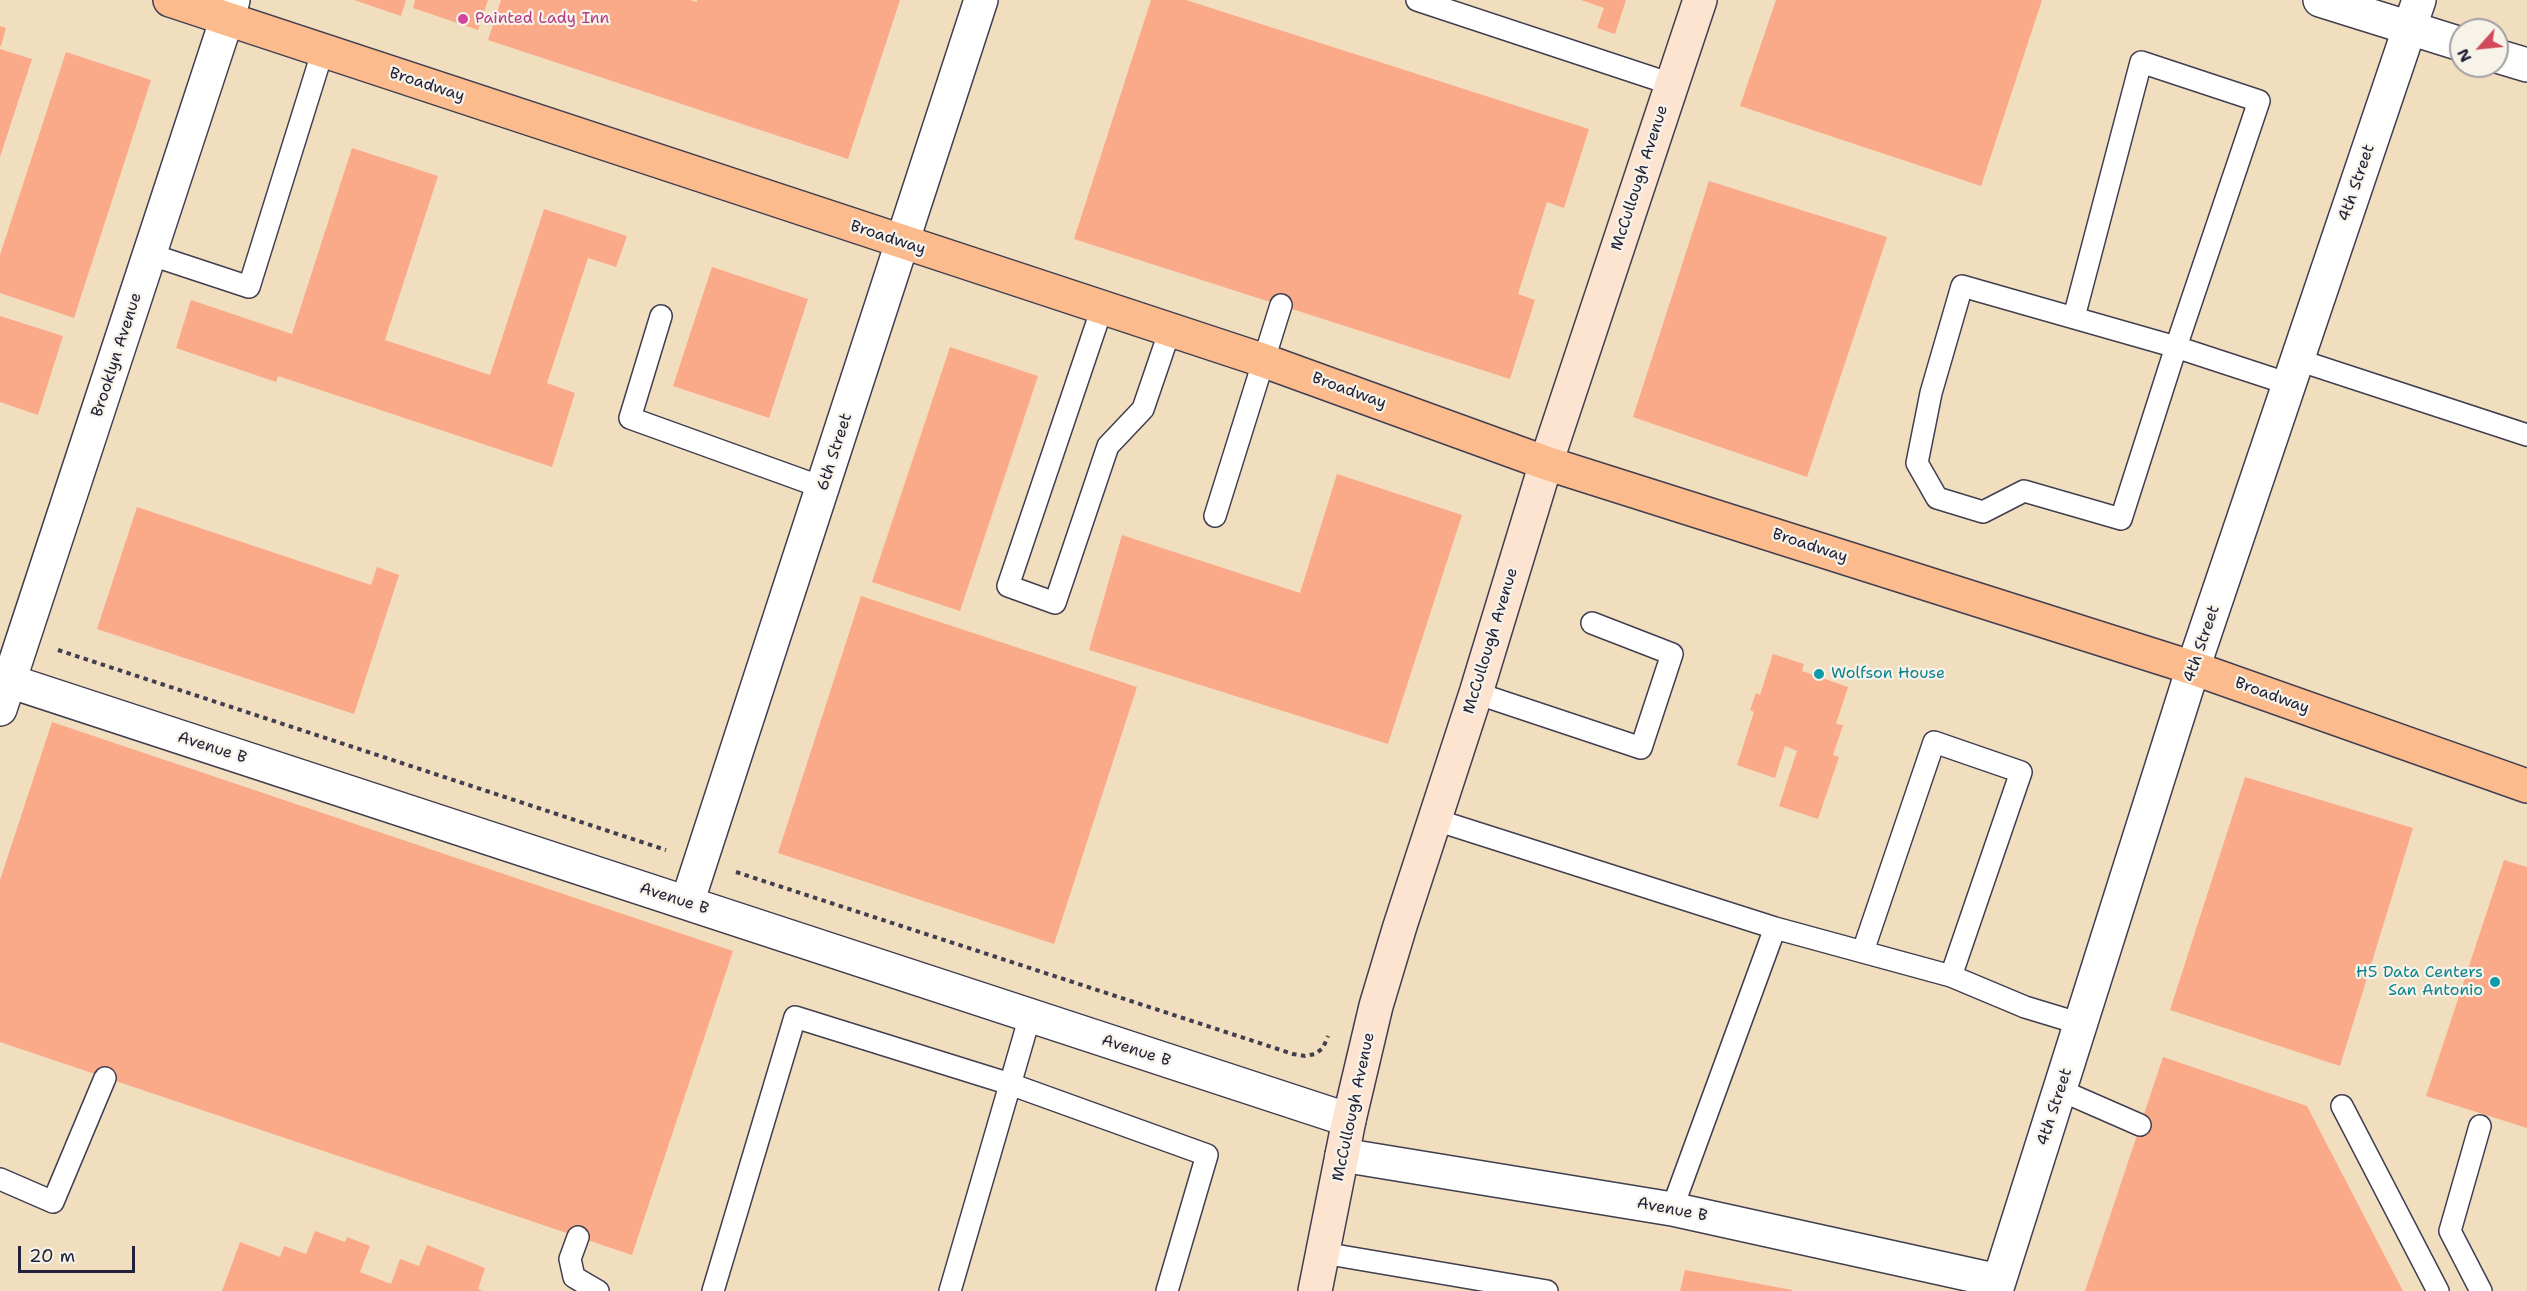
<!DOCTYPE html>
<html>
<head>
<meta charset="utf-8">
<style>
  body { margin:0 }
  #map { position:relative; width:2527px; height:1291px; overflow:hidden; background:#f0debf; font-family:"Shantell Sans",sans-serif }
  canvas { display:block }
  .north { position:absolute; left:2449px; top:18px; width:60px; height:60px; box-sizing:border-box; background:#f7f3e8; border:2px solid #a29fa3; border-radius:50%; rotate:243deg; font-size:16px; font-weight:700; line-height:24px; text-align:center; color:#22223b }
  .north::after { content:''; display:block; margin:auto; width:21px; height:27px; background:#d1495b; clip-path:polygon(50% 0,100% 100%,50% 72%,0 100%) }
  .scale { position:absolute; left:18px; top:1246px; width:117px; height:27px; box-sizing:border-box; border:3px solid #22223b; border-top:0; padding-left:8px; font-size:18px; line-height:21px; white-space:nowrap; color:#22223b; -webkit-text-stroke:4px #f7f3e8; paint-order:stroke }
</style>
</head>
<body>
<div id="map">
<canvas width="2527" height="1291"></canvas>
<div class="north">N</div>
<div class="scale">20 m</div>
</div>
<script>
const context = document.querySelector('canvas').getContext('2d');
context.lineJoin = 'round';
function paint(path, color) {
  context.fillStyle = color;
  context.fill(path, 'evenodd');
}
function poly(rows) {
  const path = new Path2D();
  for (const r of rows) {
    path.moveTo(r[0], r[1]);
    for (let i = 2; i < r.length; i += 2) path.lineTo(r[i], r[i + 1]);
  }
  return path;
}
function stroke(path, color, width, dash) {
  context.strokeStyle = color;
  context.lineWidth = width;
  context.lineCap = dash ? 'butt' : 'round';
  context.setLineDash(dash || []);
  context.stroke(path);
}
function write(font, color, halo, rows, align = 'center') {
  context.font = font + ' "Shantell Sans",sans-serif';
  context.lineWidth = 4.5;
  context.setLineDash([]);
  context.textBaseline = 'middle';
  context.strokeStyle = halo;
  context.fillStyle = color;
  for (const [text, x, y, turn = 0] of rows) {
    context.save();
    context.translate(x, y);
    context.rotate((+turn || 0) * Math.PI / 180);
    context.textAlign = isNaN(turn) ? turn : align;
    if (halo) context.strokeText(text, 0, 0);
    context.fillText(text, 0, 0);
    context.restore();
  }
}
paint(poly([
  [354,0,406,0,401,16],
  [415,0,488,0,478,30,413,8],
  [501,0,690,0,697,2,697,0,900,0,848,159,488,40],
  [1151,0,1186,0,1589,129,1564,208,1547,202,1518,294,1535,300,1510,379,1074,239],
  [1581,0,1626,0,1615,34,1597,28,1604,8],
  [1776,0,2042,0,1981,186,1740,106],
  [0,26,6,28,1,46,0,46],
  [0,49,32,59,0,157],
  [66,52,151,80,74,318,0,293,0,255],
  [352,148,438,176,385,340,490,375,544,209,627,236,616,267,588,258,547,383,575,393,552,467,278,376,276,382,176,348,191,300,292,334],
  [1709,181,1887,237,1807,477,1633,417],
  [712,267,808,299,769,418,673,386],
  [0,316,63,336,38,415,0,402],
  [950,347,1038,376,960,611,872,582],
  [1337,474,1462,515,1388,744,1089,650,1122,535,1300,593],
  [137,507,371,585,377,567,399,575,354,714,97,629],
  [861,596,1137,687,1054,944,778,853],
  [1773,654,1804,664,1802,671,1848,687,1836,724,1843,725,1833,755,1839,757,1818,819,1779,806,1797,751,1785,746,1775,778,1737,765,1754,712,1750,710,1756,693,1760,695],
  [52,722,733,951,632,1255,0,1042,0,880],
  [2245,777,2413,828,2340,1066,2170,1010],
  [2504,860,2527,867,2527,1128,2426,1096],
  [2163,1057,2307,1106,2403,1291,2085,1291],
  [315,1231,345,1242,347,1237,370,1246,360,1272,391,1284,400,1259,419,1266,427,1245,485,1268,478,1289,483,1291,222,1291,240,1242,280,1257,284,1246,306,1254],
  [1685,1270,1792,1290,1792,1291,1680,1291]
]), '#fbaa89');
const service = poly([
  [1417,0,1671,84],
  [149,254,249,287,323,50],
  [1102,308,1008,586,1055,603,1108,446,1143,409,1170,330],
  [661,316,630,418,824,488],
  [2074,317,2141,62,2259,101,2176,347,1962,286,1931,393,1917,463,1937,498,1983,512,2024,491,2121,519,2176,347,2289,384],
  [2298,360,2527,435],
  [1215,516,1281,305],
  [1476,693,1641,748,1672,654,1592,623],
  [1436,820,1775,928,1951,976,2025,1007,2081,1024],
  [1863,951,1934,742,2021,772,1951,976],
  [2060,1090,2140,1125],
  [2342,1106,2438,1291],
  [2480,1126,2450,1231,2481,1291],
  [0,1179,53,1202,105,1078],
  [1672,1209,1775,928],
  [578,1237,570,1259,574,1277,598,1291],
  [1323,1253,1547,1291],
  [713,1291,795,1017,1010,1084,1207,1155,1167,1291],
  [950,1291,1030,1016]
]);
const minor = poly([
  [0,678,1349,1120],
  [687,903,981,0],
  [1342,1155,1672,1209,1999,1281],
  [1996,1291,2193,668,2419,0]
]);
const tertiary = poly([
  [2320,0,2461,44],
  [2497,56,2527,65],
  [0,709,233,0]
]);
const secondary = poly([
  [1315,1291,1349,1120,1376,1006,1400,926,1476,693,1546,463,1700,0]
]);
const primary = poly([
  [170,0,1262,360,1546,463,2193,668,2527,786]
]);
stroke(service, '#413e4f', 24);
stroke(minor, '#413e4f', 36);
stroke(tertiary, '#413e4f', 36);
stroke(secondary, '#413e4f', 36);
stroke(primary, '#413e4f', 36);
stroke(poly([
  [58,650,666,850],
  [736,872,1293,1054,1305,1056,1315,1054,1323,1048,1328,1036]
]), '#413e4f', 4, [4.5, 4.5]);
stroke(service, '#fff', 21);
stroke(minor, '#fff', 33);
stroke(tertiary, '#fff', 33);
stroke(secondary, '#fde4d1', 33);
stroke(primary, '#fbbb8d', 33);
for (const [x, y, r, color] of [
  [463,19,6,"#d1479c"],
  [1819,674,6,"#0f9aa8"],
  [2495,982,6,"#0f9aa8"]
]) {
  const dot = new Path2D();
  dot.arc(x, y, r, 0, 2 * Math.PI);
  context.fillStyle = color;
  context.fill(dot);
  stroke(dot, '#f7f3e8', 2);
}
write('16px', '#b23c85', '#f7f3e8', [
  ["Painted Lady Inn",475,19]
], 'left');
write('16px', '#22223b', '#f7f3e8', [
  ["Broadway",427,85,18],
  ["McCullough Avenue",1640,178,-72],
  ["4th Street",2357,183,-71],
  ["Broadway",888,238,18],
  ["Brooklyn Avenue",117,355,-72],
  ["Broadway",1349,391,20],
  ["6th Street",835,452,-72],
  ["Broadway",1810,546,18],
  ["McCullough Avenue",1491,641,-73],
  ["4th Street",2202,644,-71],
  ["Broadway",2272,696,20],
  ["Avenue B",212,748,18],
  ["Avenue B",674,899,18],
  ["Avenue B",1136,1051,18],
  ["McCullough Avenue",1354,1107,-78],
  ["4th Street",2055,1107,-72],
  ["Avenue B",1672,1210,11]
]);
write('16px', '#0d838f', '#f7f3e8', [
  ["Wolfson House",1831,674],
  ["H5 Data Centers",2483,973,"right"],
  ["San Antonio",2483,991,"right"]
], 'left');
</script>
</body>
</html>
